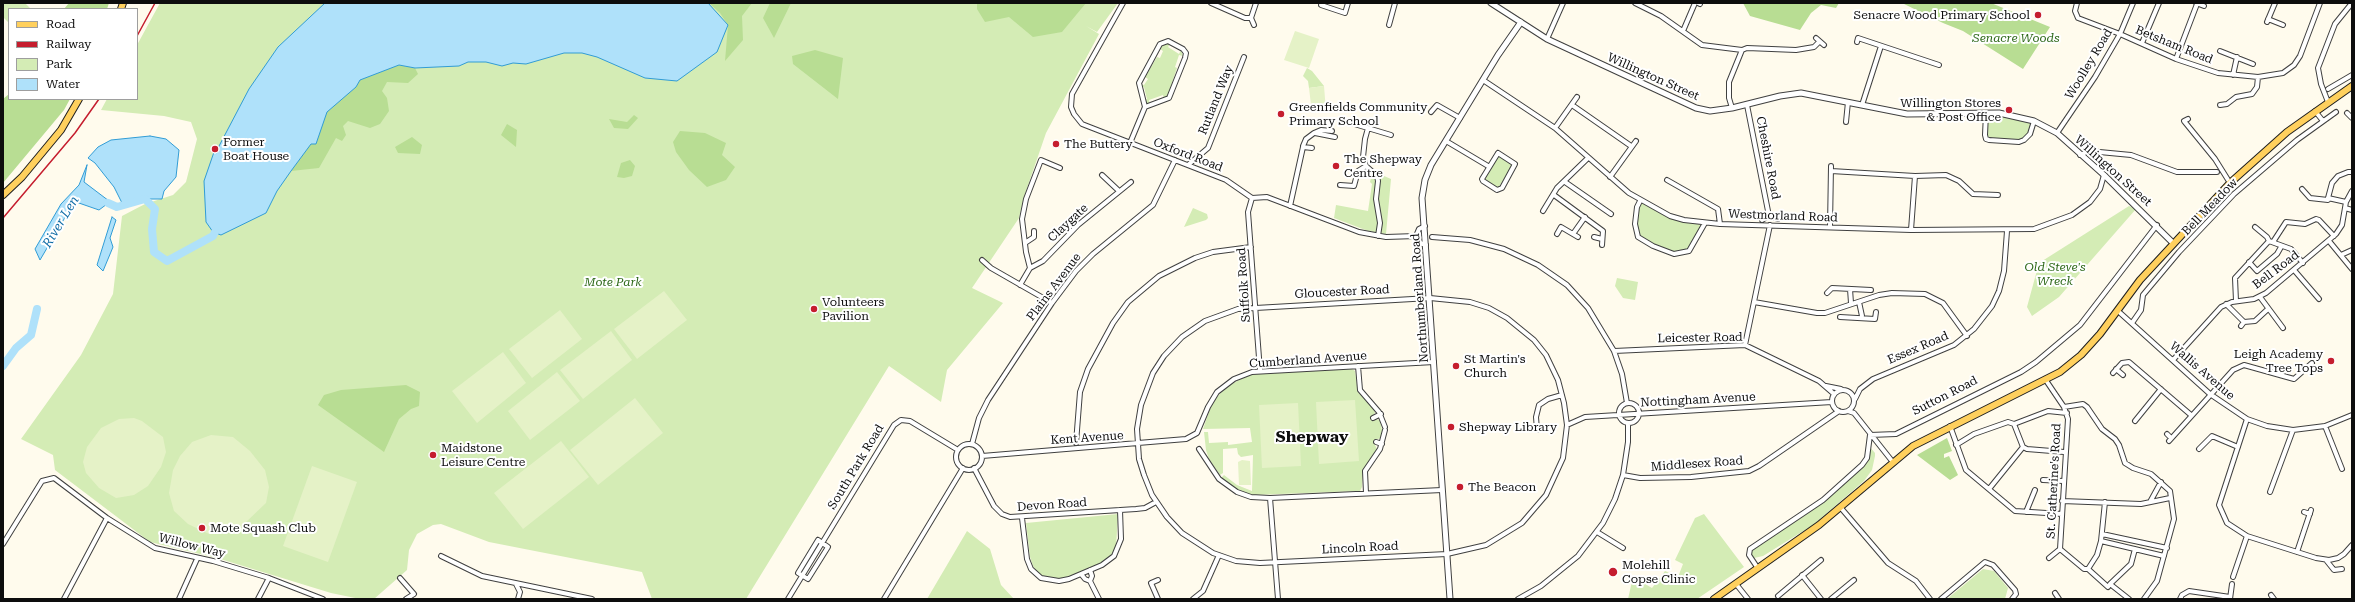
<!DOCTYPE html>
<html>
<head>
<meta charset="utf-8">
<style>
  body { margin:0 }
  #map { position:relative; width:2355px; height:602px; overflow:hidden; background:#fffbed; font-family:"Roboto Serif",serif }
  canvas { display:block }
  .frame { position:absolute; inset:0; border:4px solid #0d0d0d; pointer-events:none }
  .legend { position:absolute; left:8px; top:8px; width:130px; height:92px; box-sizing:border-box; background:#fff; border:1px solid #9e9e9e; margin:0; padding:5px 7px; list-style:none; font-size:12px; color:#0d0d0d }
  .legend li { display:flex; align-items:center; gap:8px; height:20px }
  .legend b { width:20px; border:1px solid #9e9e9e }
</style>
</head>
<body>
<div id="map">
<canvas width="2355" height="602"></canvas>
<div class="frame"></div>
<ul class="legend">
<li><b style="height:5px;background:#ffd05d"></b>Road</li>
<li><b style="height:5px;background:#c51d2e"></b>Railway</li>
<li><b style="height:11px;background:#d4ecb5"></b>Park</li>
<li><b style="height:11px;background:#afe1fa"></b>Water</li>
</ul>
</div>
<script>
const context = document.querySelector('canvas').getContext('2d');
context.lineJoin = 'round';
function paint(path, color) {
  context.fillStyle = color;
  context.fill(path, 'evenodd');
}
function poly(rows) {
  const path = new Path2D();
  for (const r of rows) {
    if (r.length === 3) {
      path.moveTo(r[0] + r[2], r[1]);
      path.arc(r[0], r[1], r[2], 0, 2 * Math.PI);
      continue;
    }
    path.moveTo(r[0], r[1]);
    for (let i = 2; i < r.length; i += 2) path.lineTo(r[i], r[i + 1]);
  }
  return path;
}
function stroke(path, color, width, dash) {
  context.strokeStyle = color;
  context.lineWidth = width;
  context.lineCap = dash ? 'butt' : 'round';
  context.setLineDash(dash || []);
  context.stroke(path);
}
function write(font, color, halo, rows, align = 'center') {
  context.font = font + ' "Roboto Serif",serif';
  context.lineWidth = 4;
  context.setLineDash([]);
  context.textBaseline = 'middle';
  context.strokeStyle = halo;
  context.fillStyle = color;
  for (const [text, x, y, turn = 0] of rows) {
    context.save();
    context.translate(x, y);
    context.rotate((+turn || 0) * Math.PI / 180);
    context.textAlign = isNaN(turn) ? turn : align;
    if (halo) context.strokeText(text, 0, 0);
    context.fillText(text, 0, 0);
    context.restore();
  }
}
paint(poly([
  [3,3,25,3,31,9,9,9,9,23,3,17],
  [160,3,1118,3,1097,32,1086,26,1099,34,1046,133,1024,197,1019,218,972,288,1003,303,947,370,941,402,889,366,746,599,652,599,642,572,489,542,441,524,433,525,417,534,409,550,407,570,374,599,360,599,331,593,217,558,150,542,55,470,53,455,21,439,81,355,113,294,122,216,145,204,173,195,186,182,197,139,191,122,164,116,101,110,107,99,137,99,137,45],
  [1164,43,1170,44,1168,47,1179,54,1181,50,1183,56,1179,55,1175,67,1177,68,1167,98,1164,99,1163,95,1149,100,1150,104,1147,104,1144,100,1147,99,1144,87,1140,88,1140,84,1144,85,1148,79,1145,77,1157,57,1160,58,1163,51,1160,49],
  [1307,68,1312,71,1324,86,1309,88,1308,81,1303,76],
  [1986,113,2034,121,2030,134,2024,140,1986,139],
  [1498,155,1512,163,1513,166,1498,188,1484,179],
  [1375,172,1391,179,1386,234,1368,231,1334,218,1336,205,1368,211,1372,184,1370,182,1372,174],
  [1640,201,1670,216,1705,223,1689,251,1674,254,1638,237,1635,224],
  [2129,206,2136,209,2059,297,2032,316,2027,307,2039,263],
  [1193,208,1207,214,1208,218,1206,220,1184,227],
  [1617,278,1638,282,1635,300,1623,298,1615,286],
  [1352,369,1355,371,1358,392,1374,409,1375,413,1372,416,1374,419,1380,420,1382,430,1381,438,1375,440,1374,443,1377,449,1363,470,1362,487,1360,491,1253,495,1237,490,1221,478,1224,475,1237,485,1252,491,1253,455,1241,457,1238,454,1237,448,1223,449,1223,473,1220,475,1209,459,1206,450,1204,432,1208,432,1209,443,1228,442,1228,445,1252,442,1250,428,1203,429,1212,403,1225,388,1246,376,1257,374],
  [1870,447,1875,453,1875,456,1872,470,1864,481,1813,525,1763,556,1754,558,1752,556,1751,553,1754,548,1822,503,1866,463],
  [1118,514,1116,547,1111,555,1102,563,1062,579,1045,577,1038,573,1033,566,1030,557,1026,523],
  [1704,514,1744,567,1697,599,1628,599,1633,577,1652,588,1665,571,1678,577,1683,564,1675,560,1695,518],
  [967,531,990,549,1001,585,1014,599,927,599],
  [1983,569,1994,571,2008,588,2005,599,1947,599]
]), '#d4ecb5');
paint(poly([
  [69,3,109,3,107,9,64,9],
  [709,3,752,3,742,16,743,40,725,61,728,25,720,13],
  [770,3,791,3,774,38,763,18],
  [977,3,1086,3,1062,32,1033,37,1009,17,985,22,977,9],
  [1743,3,1839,3,1836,8,1821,5,1811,13,1800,30,1750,16],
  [1902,3,1991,3,2050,27,2023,69,1963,31,1943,23],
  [815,50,843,58,838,99,793,64,792,56],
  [399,65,415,68,418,74,408,83,387,82,382,91,387,98,389,111,380,124,370,128,348,121,343,126,346,135,342,141,336,138,319,168,291,171,311,144,327,112,356,87,360,80],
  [9,94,9,99,70,99,64,110,3,183,3,99],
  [634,115,638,118,628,129,614,128,609,119,627,122],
  [507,124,517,130,516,147,501,135],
  [680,131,705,133,726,143,722,155,735,167,726,180,707,187,689,170,676,152,673,142],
  [412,137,422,145,420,154,398,153,395,147],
  [630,160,635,166,632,176,624,178,617,177,621,163],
  [406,385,420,392,419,406,411,409,399,419,384,452,318,405,324,395,341,390],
  [1947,438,1952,451,1944,454,1944,458,1949,456,1958,475,1950,480,1917,455]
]), '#b8dd93');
paint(poly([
  [1295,31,1319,39,1309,68,1284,60],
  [1324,86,1326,111,1312,113,1309,88],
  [664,291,687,320,637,359,614,329],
  [560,310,582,339,532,378,509,349],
  [611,331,632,360,583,399,560,370],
  [503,352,526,383,477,423,452,391],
  [557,372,580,401,530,440,508,411],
  [635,398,663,433,598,485,570,450],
  [1355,400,1359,461,1319,464,1316,402],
  [1298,403,1301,466,1262,468,1259,405],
  [134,418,142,421,163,437,166,452,161,467,148,486,134,495,116,498,99,488,86,473,83,462,87,447,101,428,119,419],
  [211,435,233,437,250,451,265,470,269,487,266,503,244,524,228,532,209,534,188,524,174,511,169,493,173,470,180,456,192,442],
  [561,441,589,477,523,529,494,493],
  [1242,460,1250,461,1251,485,1239,485,1238,462],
  [312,466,357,482,328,562,283,546]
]), '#e5f2c7');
const water = poly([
  [325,3,708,3,728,25,717,52,677,81,645,78,597,57,582,53,564,53,526,64,513,63,502,66,486,62,468,62,459,66,415,68,399,65,360,80,356,87,327,112,316,144,311,144,291,171,277,191,266,213,221,235,213,232,206,222,204,181,214,152,217,153,218,148,249,89,278,47,325,3],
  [150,136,166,139,179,150,176,177,164,191,162,199,145,199,130,203,127,206,123,205,114,187,95,163,88,158,98,147,111,140,150,136],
  [87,165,84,182,117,207,116,210,107,204,99,210,76,202,67,214,40,260,35,249,61,204,79,185,87,165],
  [112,217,116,220,110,238,113,247,103,271,97,265,112,217]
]);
paint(water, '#afe1fa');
stroke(water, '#319cd5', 1);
stroke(poly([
  [108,203,117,207,145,199,155,209,152,229,154,252,167,261,213,236,215,232],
  [3,366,16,348,31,335,37,309]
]), '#afe1fa', 8);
const minor = poly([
  [1123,3,1072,94,1071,107,1074,114,1082,124,1226,180,1252,198,1267,197,1359,232,1386,237,1416,236],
  [1211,3,1245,18,1251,18],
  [1635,3,1661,16,1702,45,1742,50],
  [1698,3,1700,4],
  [2077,3,2075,11,2078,18,2120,34,2176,59,2218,73,2258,77,2283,73,2294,65,2300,56,2320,3],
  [2196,3,2204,6],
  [1321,5,1345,13,1348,3],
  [2268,19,2283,25],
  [2267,22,2275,3],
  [1254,25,1251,18,1256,3],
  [1389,25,1395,3],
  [1683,31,1695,3],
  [1816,38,1824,45],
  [1547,39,1563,3],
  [1857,42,1858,38,1939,65],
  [2142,43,2159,3],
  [1742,50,1747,48,1796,50,1814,47,1819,42],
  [2220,51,2253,64],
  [2176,59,2197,4],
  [2233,75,2237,57],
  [1483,80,1555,128,1629,193,1670,216,1684,220,1720,224,1911,230,2034,229,2072,215,2090,202,2100,189,2104,175],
  [2328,89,2352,75],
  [2328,102,2321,84,2318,68,2335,24,2352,3],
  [1572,105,1631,146],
  [1747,105,1769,216],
  [1862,105,1881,46],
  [2220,105,2227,104,2236,97,2252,94,2257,87,2258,77],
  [1732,108,1729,98,1729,82,1742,50],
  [2315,111,2323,121],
  [1431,112,1437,105,1460,118],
  [1986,113,1985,135,1986,139,1989,140,2019,142,2024,140,2030,134,2034,121],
  [2347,113,2352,118],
  [2188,119,2184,121,2215,159,2230,183],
  [1846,122,1848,102],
  [1351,123,1391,135],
  [1368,128,1365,139,1363,157,1366,166,1377,176,1378,181,1376,199,1380,223,1378,236],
  [1555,128,1577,97],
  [1315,133,1335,137],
  [2057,133,2095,77,2120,34,2133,3],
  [1446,141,1488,166],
  [1130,143,1145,107,1139,83,1160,44,1168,41,1183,49,1186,53,1185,58,1169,98,1145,107],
  [1303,146,1306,139,1314,133,1321,130,1332,131],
  [1498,153,1515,164,1502,188,1497,190,1483,181,1482,179,1498,153],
  [2080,155,2089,151,2131,155,2177,172,2217,172],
  [1188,165,1208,148,1244,57],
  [1831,171,1915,176,1911,230],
  [1102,175,1119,191],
  [1915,176,1946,175,1959,181,1973,194,1998,195],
  [1610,177,1636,141],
  [1667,180,1718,209,1720,224],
  [1565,182,1611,214],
  [1340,185,1354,186,1358,171,1366,166],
  [2302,189,2310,198,2328,200,2328,198,2346,202],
  [1554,195,1603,231,1602,245],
  [1252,198,1248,212,1260,371],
  [2328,198,2332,183,2338,176,2348,172,2352,172],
  [1640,201,1637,207,1635,224,1638,237,1653,246,1674,254,1689,251,1705,223],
  [1290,206,1303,147,1312,148],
  [2345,208,2352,210],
  [1543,211,1557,188,1588,158],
  [1762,220,1769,216,1778,219],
  [1425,226,1419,229,1416,236,1420,243,1426,245],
  [1830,227,1831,166],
  [2255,227,2267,237,2269,241],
  [1557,234,1561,227,1578,237],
  [1573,234,1585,217],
  [1432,237,1470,240,1504,249,1538,265,1567,285,1588,308,1614,351,1622,374,1627,403],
  [1594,237,1602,239],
  [2329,241,2352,269],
  [2273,242,2286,222,2305,224,2316,219,2319,220,2334,236],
  [1025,243,1034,237,1034,231],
  [2341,255,2352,250],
  [982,260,991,268,1052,303],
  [2249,262,2257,271,2277,254,2281,247],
  [1030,268,1026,252,1022,219,1026,199,1041,160,1060,168],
  [2294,270,2319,299],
  [1020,285,1030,268,1043,261,1078,225,1131,182],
  [1850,289,1851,303],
  [1827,293,1832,288,1871,290],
  [2260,297,2283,328],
  [1430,298,1470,302,1489,308,1507,318,1534,340,1546,355,1558,380,1564,403,1567,425,1563,458,1546,495,1522,523,1486,545,1447,554,1260,563,1236,561,1213,553,1182,533,1167,517,1152,495,1144,475,1139,459,1137,429,1141,405,1153,373,1164,356,1182,337,1205,321,1238,309,1430,298],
  [2236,301,2235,278,2269,241,2291,249,2303,263],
  [1754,302,1817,313,1825,313,1879,295,1892,293,1925,294,1943,303,1967,336],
  [1859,302,1862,316],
  [2226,304,2244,322],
  [2118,311,2210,394,2247,419,2267,426,2293,430,2325,426,2352,415],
  [1840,317,1875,319,1876,312],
  [2132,323,2141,310,2143,295,2179,252,2234,194,2297,140,2336,112],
  [2241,326,2244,322,2255,321,2268,309],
  [1745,345,1770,225],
  [1614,351,1745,345,1819,381,1834,394],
  [2173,360,2221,307,2232,302,2254,299,2266,293,2336,234,2342,225,2346,202,2352,191],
  [1358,366,1360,390,1379,412,1385,427],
  [2116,369,2123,375],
  [2113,373,2122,363,2129,362,2191,415],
  [2045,379,2064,407,2068,419,2060,549,2084,569,2088,569,2108,587,2110,584,2129,599],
  [1826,386,1841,389],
  [1843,401,11],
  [1855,399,1860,389,1873,379,1954,345,1974,329,1992,306,1999,291,2004,271,2007,231],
  [1629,413,10],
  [2064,407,2083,404,2087,407,2102,429,2115,439,2119,445,2125,463,2133,468,2151,474,2170,491,2174,519,2157,581,2144,599],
  [1848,411,1854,413,1892,461],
  [1373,418,1381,414],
  [2247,419,2219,505,2227,523,2247,536,2316,558,2329,560,2338,558,2344,554,2352,545],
  [2135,421,2161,389],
  [2014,424,2023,447,2027,449,2064,452],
  [1567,425,1585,417,1832,402],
  [1950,426,1966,470,2015,511,2062,514],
  [2325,426,2342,469],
  [1537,430,1536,417,1539,405,1548,399,1562,395],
  [2167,434,2171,438],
  [2169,441,2233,370,2244,365,2294,379,2312,363],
  [1376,442,1382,444],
  [1076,443,1080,392,1088,369,1113,323,1128,302,1159,276,1195,258,1213,252,1251,247],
  [972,444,979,418,988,400,1052,303,1076,271,1093,254,1153,205,1175,160],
  [969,457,13],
  [1956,445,1974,434,2008,422,2014,424,2048,411,2067,413],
  [1199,449,1219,479,1237,492,1251,497,1270,498,1442,490],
  [2199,449,2212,436,2238,447],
  [982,456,1186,439,1197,433,1208,407,1217,392,1234,379,1252,372,1434,362],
  [974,468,994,506,1002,514,1010,517,1136,509,1145,508,1156,502],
  [1623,475,1640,478,1691,477,1749,471,1759,466,1839,411],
  [2043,480,2063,481],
  [1989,489,2023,447],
  [2270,492,2293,430],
  [1366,493,1365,471,1380,449,1385,430],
  [1270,498,1278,599],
  [2062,501,2141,504,2170,498],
  [2150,502,2161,482],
  [1841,508,1888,563,1916,581,1930,599],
  [2026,512,2035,490],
  [2304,512,2310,514],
  [1022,518,1027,559,1031,569,1041,578,1059,581,1069,579,1102,565,1114,556,1121,539,1120,510],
  [1597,532,1623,548],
  [2102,534,2167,548],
  [818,540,828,547,808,579,798,573,818,540],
  [2101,541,2164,556],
  [3,544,42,481,54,478,107,518,155,548,213,561,269,578,323,599],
  [2297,552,2311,510],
  [441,556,482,576,592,599],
  [2049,558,2060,549],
  [2326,560,2334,570,2342,569],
  [1757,567,1749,555,1750,549,1823,500,1862,465,1867,458,1870,435,1896,434,2021,372,2036,362,2080,325,2157,225],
  [2088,569,2097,555,2101,541,2105,502],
  [1090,570,1092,576,1090,581,1099,599],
  [1081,574,1085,579,1090,581],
  [1802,575,1821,599],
  [2233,577,2247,536],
  [400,578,414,594,406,599],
  [1158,580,1151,583,1158,599],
  [516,584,520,592,518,599],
  [1736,584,1748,599],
  [2110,584,2131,564,2135,549],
  [2055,593,2059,599],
  [2271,595,2274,599],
  [1778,596,1821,560],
  [64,599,107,518],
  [179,599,197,559],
  [258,599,269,578],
  [788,599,894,425,901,420,910,421,958,450],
  [884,599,963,468],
  [1193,599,1203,591,1219,555],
  [1518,599,1541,586,1578,556,1603,523,1615,499,1623,475,1628,442,1628,423],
  [1831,599,1854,580],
  [1941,599,1985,562,1993,565,2015,590,2016,594,2012,599],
  [2180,599,2182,595,2189,591,2230,597],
  [2230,599,2232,584]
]);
const tertiary = poly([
  [1491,3,1547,39,1696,108,1710,111,1732,108,1780,96,1801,93,1907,114,1999,113,2034,121,2057,133,2104,175,2173,243],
  [1450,599,1422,198,1425,180,1431,165,1498,55,1521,22]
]);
const primary = poly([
  [121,9,123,3],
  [3,195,22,177,61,130,79,99],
  [1714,599,1819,525,1913,446,2060,372,2081,355,2100,334,2140,280,2230,183,2287,132,2352,86]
]);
stroke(minor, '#404040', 6);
stroke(tertiary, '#404040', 7);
stroke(primary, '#1e1e1e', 8);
stroke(minor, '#fff', 4);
stroke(tertiary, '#fff', 5);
stroke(primary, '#ffd05d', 6);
stroke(poly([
  [137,36,155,3],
  [3,218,75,133,99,99]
]), '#c51d2e', 1.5);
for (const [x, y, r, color] of [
  [2038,15,4,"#c51d2e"],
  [2009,110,4,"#c51d2e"],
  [1281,114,4,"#c51d2e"],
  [1056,144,4,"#c51d2e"],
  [215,149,4,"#c51d2e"],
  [1336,166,4,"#c51d2e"],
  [814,309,4,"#c51d2e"],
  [2331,361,4,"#c51d2e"],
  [1456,366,4,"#c51d2e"],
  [1451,427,4,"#c51d2e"],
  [433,455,4,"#c51d2e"],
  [1460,487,4,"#c51d2e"],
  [202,528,4,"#c51d2e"],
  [1613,572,5,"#c51d2e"]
]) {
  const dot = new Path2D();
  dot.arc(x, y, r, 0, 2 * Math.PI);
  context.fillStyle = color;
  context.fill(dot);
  stroke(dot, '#fff', 1.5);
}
write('12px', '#0d0d0d', '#fff', [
  ["Senacre Wood Primary School",2030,15,"right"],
  ["Willington Stores",2001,103,"right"],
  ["& Post Office",2001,117,"right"],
  ["Greenfields Community",1289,107],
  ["Primary School",1289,121],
  ["Former",223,142],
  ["Boat House",223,156],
  ["The Buttery",1064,144],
  ["The Shepway",1344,159],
  ["Centre",1344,173],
  ["Volunteers",822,302],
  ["Pavilion",822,316],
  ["Leigh Academy",2323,354,"right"],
  ["Tree Tops",2323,368,"right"],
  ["St Martin's",1464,359],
  ["Church",1464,373],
  ["Shepway Library",1459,427],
  ["Maidstone",441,448],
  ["Leisure Centre",441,462],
  ["The Beacon",1468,487],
  ["Mote Squash Club",210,528],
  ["Molehill",1622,565],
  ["Copse Clinic",1622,579]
], 'left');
write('italic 12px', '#2e691a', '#fff', [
  ["Senacre Woods",2016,38],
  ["Old Steve's",2055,267],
  ["Wreck",2055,281],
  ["Mote Park",613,282]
]);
write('12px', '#0d0d0d', '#fff', [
  ["Betsham Road",2174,45,22],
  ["Woolley Road",2089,64,-59],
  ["Willington Street",1653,77,24],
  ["Rutland Way",1216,100,-68],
  ["Oxford Road",1188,155,21],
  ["Cheshire Road",1768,158,79],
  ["Willington Street",2113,171,42],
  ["Bell Meadow",2210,207,-46],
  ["Westmorland Road",1783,216,2],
  ["Claygate",1068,223,-43],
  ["Bell Road",2276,270,-37],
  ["Suffolk Road",1244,285,-94],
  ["Plains Avenue",1054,287,-53],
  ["Gloucester Road",1342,292,-3],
  ["Northumberland Road",1420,298,-94],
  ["Leicester Road",1700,338,-1],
  ["Essex Road",1918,348,-23],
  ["Cumberland Avenue",1308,360,-4],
  ["Wallis Avenue",2202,371,41],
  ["Sutton Road",1945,396,-27],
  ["Nottingham Avenue",1698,400,-3],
  ["Kent Avenue",1087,438,-4],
  ["Middlesex Road",1697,464,-4],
  ["South Park Road",856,467,-59],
  ["St. Catherine's Road",2054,481,-87],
  ["Devon Road",1052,505,-4],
  ["Willow Way",192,546,14],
  ["Lincoln Road",1360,548,-3]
]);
write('italic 13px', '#0f6ca6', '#fff', [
  ["River Len",61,222,-59]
]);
write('bold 16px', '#0d0d0d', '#fff', [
  ["Shepway",1312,437]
]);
</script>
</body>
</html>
